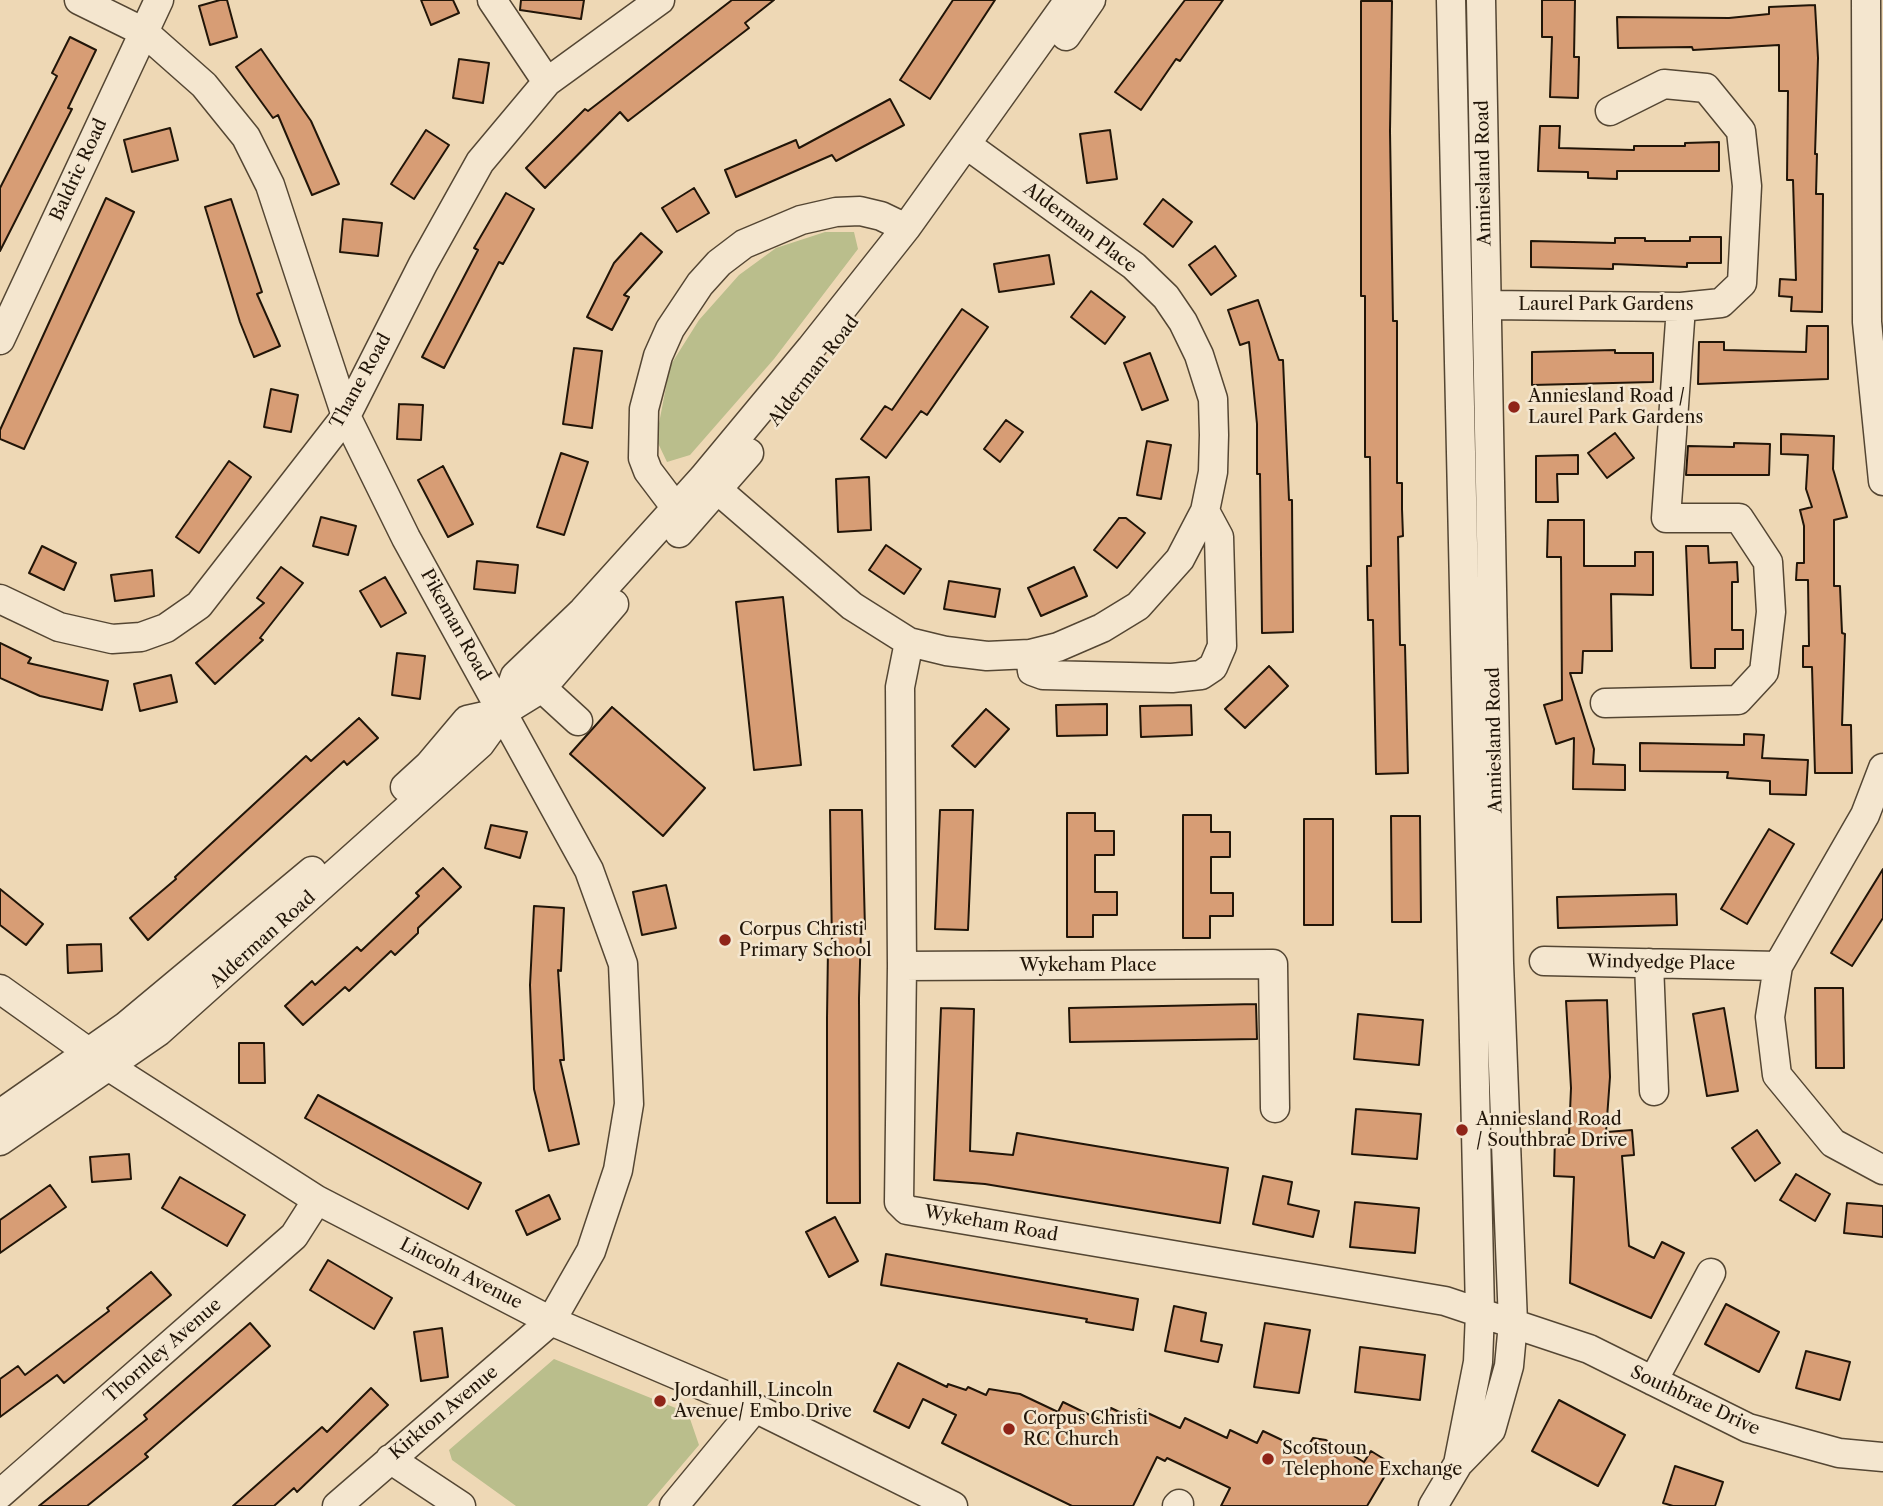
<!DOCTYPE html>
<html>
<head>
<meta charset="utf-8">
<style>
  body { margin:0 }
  canvas { display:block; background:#eed8b5 }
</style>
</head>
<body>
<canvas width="1883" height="1506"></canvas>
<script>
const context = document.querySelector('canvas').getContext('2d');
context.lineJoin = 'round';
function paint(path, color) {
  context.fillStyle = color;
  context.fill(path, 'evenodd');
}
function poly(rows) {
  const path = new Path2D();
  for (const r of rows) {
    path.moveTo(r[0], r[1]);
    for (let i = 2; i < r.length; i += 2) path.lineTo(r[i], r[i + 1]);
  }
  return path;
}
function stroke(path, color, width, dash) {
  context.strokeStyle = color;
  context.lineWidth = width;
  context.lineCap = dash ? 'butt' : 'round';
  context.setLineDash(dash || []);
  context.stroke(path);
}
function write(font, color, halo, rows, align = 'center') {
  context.font = font + ' "Libre Caslon Text",serif';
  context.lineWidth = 5;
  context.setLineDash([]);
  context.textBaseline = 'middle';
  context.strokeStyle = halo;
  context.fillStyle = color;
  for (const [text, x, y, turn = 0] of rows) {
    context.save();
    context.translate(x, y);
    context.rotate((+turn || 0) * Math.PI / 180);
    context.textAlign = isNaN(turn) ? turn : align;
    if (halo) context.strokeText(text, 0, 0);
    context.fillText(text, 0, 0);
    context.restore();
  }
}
paint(poly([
  [825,232,854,232,858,249,774,359,690,455,667,462,656,439,670,366,699,320,739,275,776,248],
  [554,1359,688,1413,699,1445,647,1506,516,1506,452,1460,449,1450]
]), '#babe8c');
const building = poly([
  [220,0,227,0,237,37,210,45,199,6,220,0],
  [421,0,453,0,459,13,431,25,421,0],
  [521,0,584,0,581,19,520,10,521,0],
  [732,0,774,0,745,23,749,28,628,121,620,112,545,188,526,168,585,109,588,111,732,0],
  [953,0,995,0,930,99,900,80,953,0],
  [1185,0,1223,0,1180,61,1176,59,1141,110,1115,92,1185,0],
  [1542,0,1575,0,1574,57,1579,57,1578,98,1550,97,1552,37,1542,37,1542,0],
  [1361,1,1392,1,1390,131,1393,321,1397,321,1397,483,1402,483,1402,509,1403,536,1398,537,1400,645,1405,645,1408,773,1376,774,1373,620,1368,620,1367,566,1371,566,1370,457,1365,457,1365,296,1361,296,1361,1],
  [1815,5,1818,58,1815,154,1817,154,1816,194,1823,194,1822,312,1791,311,1792,297,1779,296,1780,279,1796,280,1793,180,1787,180,1788,91,1779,91,1779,45,1693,50,1692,47,1618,48,1617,17,1729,18,1769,14,1769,7,1815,5],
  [70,37,96,50,68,108,72,109,0,251,0,188,57,76,52,73,70,37],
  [261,49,311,121,339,184,312,195,278,115,273,118,236,67,261,49],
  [459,59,489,63,483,103,453,98,459,59],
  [890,99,904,125,836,161,832,155,736,197,725,170,796,140,799,148,890,99],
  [1540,126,1560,126,1559,148,1634,150,1634,146,1685,146,1685,143,1719,142,1719,171,1617,171,1617,179,1588,178,1588,172,1538,171,1540,126],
  [170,128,178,160,132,172,124,140,170,128],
  [426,130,449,145,414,199,391,184,426,130],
  [1110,130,1117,179,1087,183,1080,134,1110,130],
  [694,188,709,213,677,232,662,208,694,188],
  [506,193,534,209,503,264,499,262,444,368,422,357,478,250,474,248,506,193],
  [106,198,134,212,24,449,0,439,0,430,106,198],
  [231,199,262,292,257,294,280,346,254,357,240,322,205,207,231,199],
  [1163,199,1192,222,1173,247,1144,224,1163,199],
  [343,219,382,223,378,256,340,252,343,219],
  [641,233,662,252,624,295,629,297,612,330,587,317,614,263,641,233],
  [1690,237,1721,237,1721,263,1687,263,1687,267,1613,264,1613,269,1531,267,1531,241,1615,243,1615,238,1645,238,1645,241,1690,241,1690,237],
  [1215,246,1236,276,1211,295,1189,265,1215,246],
  [1049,255,1054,284,999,292,994,264,1049,255],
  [1091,291,1125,317,1105,344,1071,317,1091,291],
  [1258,300,1279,360,1283,360,1289,500,1292,500,1293,632,1262,633,1260,474,1257,474,1257,424,1249,342,1240,345,1228,310,1258,300],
  [962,309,988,327,927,415,921,411,886,458,861,439,885,406,892,410,962,309],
  [1807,326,1828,326,1828,379,1698,384,1699,342,1724,342,1724,350,1806,352,1807,326],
  [574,348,602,351,592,428,563,424,574,348],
  [1615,350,1615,353,1653,353,1653,382,1532,385,1532,352,1615,350],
  [1150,353,1168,400,1142,410,1124,363,1150,353],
  [271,389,298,395,291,432,264,427,271,389],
  [399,404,423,405,421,440,397,439,399,404],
  [1006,420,1023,432,1000,462,984,449,1006,420],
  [1615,433,1634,458,1607,478,1588,453,1615,433],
  [1781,434,1834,436,1833,469,1847,517,1834,520,1834,586,1840,586,1842,633,1845,634,1842,725,1851,725,1852,773,1815,773,1812,667,1803,667,1803,646,1809,646,1808,580,1796,580,1797,563,1804,563,1804,526,1800,510,1812,507,1806,489,1808,455,1781,454,1781,434],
  [1147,441,1171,445,1161,499,1137,495,1147,441],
  [1734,443,1770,444,1769,475,1686,475,1688,446,1734,447,1734,443],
  [561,453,588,462,564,535,537,527,561,453],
  [1578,455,1578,474,1557,474,1558,502,1536,502,1536,456,1578,455],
  [229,461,251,477,199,553,176,537,229,461],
  [443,466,473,524,448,537,418,480,443,466],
  [869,477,871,530,838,532,836,479,869,477],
  [321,517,356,526,348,555,313,546,321,517],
  [1119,518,1126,518,1145,533,1117,568,1094,550,1119,518],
  [1548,520,1584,520,1584,566,1635,566,1635,552,1653,552,1653,595,1611,594,1612,651,1583,651,1582,673,1570,673,1594,749,1593,764,1625,765,1625,790,1573,789,1574,738,1556,744,1544,705,1562,700,1561,557,1547,557,1548,520],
  [886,545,921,569,904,594,869,570,886,545],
  [42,546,76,563,64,590,29,573,42,546],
  [1686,546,1708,546,1709,563,1737,562,1738,582,1732,582,1732,630,1743,630,1743,649,1715,649,1715,668,1691,668,1686,546],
  [477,561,518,565,515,593,474,589,477,561],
  [281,567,303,583,260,638,263,640,215,684,196,663,264,603,257,598,281,567],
  [1074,567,1087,596,1041,616,1028,588,1074,567],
  [152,570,154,596,115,601,111,575,152,570],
  [385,577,406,613,381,627,360,591,385,577],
  [949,581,1000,589,995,617,944,609,949,581],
  [783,597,801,765,754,770,736,602,783,597],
  [0,643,31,658,28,663,108,681,102,710,40,696,0,678,0,643],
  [397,653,425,656,420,699,392,695,397,653],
  [1269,666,1288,686,1245,728,1225,709,1269,666],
  [171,675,177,702,140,711,134,684,171,675],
  [1107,704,1107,735,1057,736,1056,705,1107,704],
  [1191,705,1192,735,1141,737,1140,706,1191,705],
  [612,707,705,788,663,836,570,754,612,707],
  [986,709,1009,729,975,767,952,746,986,709],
  [359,718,378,738,347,765,344,761,148,940,130,918,176,879,175,877,306,756,311,761,359,718],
  [1744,734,1764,735,1762,758,1808,760,1806,795,1770,794,1770,781,1727,778,1728,772,1640,771,1640,743,1744,745,1744,734],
  [830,810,862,810,865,929,861,929,859,998,860,1203,827,1203,827,1018,828,948,832,948,830,810],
  [940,810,973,810,968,930,935,929,940,810],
  [1067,813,1095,813,1095,831,1114,831,1114,855,1095,855,1095,892,1117,892,1117,915,1093,915,1093,937,1067,937,1067,813],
  [1183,815,1211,815,1211,832,1230,832,1230,857,1211,857,1211,893,1233,893,1233,916,1210,916,1210,938,1183,938,1183,815],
  [1391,816,1420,816,1421,922,1392,922,1391,816],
  [1304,819,1333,819,1333,925,1304,925,1304,819],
  [491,825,527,832,520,858,485,848,491,825],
  [1769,829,1794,844,1747,924,1721,909,1769,829],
  [443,868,461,887,418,928,418,933,395,955,391,951,349,991,345,987,303,1025,285,1006,312,981,315,985,357,947,361,951,419,896,416,893,443,868],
  [1883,869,1883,918,1852,966,1831,953,1883,869],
  [666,885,676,928,642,935,633,892,666,885],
  [0,889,43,924,26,945,0,925,0,889],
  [1676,894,1677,925,1558,928,1557,897,1676,894],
  [534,906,564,908,561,971,558,970,564,1060,560,1060,579,1144,549,1151,534,1089,530,985,534,906],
  [101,944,102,971,68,973,67,945,101,944],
  [1815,988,1843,988,1844,1068,1816,1068,1815,988],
  [1607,1000,1610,1077,1606,1132,1632,1130,1634,1155,1622,1156,1629,1246,1654,1258,1662,1242,1684,1253,1651,1318,1570,1283,1574,1177,1554,1176,1555,1136,1569,1135,1571,1088,1566,1001,1607,1000],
  [1256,1004,1257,1039,1070,1042,1069,1008,1256,1004],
  [941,1008,974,1009,970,1151,1013,1155,1017,1133,1228,1168,1220,1223,985,1184,934,1180,941,1008],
  [1724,1008,1738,1091,1707,1096,1693,1014,1724,1008],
  [1358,1014,1423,1020,1419,1065,1354,1059,1358,1014],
  [239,1043,264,1043,265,1083,239,1083,239,1043],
  [318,1095,481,1183,468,1209,305,1118,318,1095],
  [1356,1109,1421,1114,1417,1159,1352,1154,1356,1109],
  [1757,1130,1780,1163,1755,1181,1732,1148,1757,1130],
  [129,1154,131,1179,92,1182,90,1157,129,1154],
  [1796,1174,1830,1194,1815,1221,1780,1200,1796,1174],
  [1263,1176,1292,1182,1288,1204,1319,1211,1313,1237,1253,1224,1263,1176],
  [180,1177,245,1215,227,1246,162,1208,180,1177],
  [50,1185,66,1207,0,1253,0,1220,50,1185],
  [549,1195,560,1219,527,1235,516,1211,549,1195],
  [1355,1202,1419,1208,1415,1253,1350,1247,1355,1202],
  [1847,1203,1883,1206,1883,1237,1844,1233,1847,1203],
  [835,1217,858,1261,829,1277,806,1232,835,1217],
  [886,1254,1138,1299,1133,1330,1086,1322,1087,1319,881,1285,886,1254],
  [328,1260,392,1298,374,1329,310,1290,328,1260],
  [151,1272,171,1295,64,1383,57,1375,0,1417,0,1379,18,1366,25,1375,109,1311,107,1308,151,1272],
  [1726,1304,1779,1332,1759,1372,1705,1344,1726,1304],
  [1174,1306,1206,1313,1201,1341,1222,1345,1218,1362,1165,1351,1174,1306],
  [250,1323,270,1346,145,1454,148,1457,87,1506,39,1506,147,1419,144,1415,250,1323],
  [1265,1323,1310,1330,1299,1393,1254,1387,1265,1323],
  [442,1328,448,1377,421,1381,414,1332,442,1328],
  [1360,1347,1425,1355,1420,1400,1355,1392,1360,1347],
  [1806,1351,1850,1362,1840,1400,1796,1388,1806,1351],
  [898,1363,947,1387,948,1384,966,1390,968,1387,986,1395,989,1389,1020,1394,1058,1412,1063,1402,1104,1422,1111,1408,1134,1419,1139,1409,1180,1428,1185,1418,1227,1438,1230,1430,1257,1443,1263,1431,1305,1451,1313,1438,1326,1440,1364,1462,1371,1451,1392,1464,1367,1506,1221,1506,1230,1488,1167,1458,1165,1461,1157,1457,1133,1506,1072,1506,942,1443,956,1415,923,1399,909,1428,874,1411,898,1363],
  [371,1388,388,1405,297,1492,294,1488,274,1506,233,1506,322,1427,327,1432,371,1388],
  [1559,1400,1625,1435,1598,1486,1532,1451,1559,1400],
  [1675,1466,1723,1482,1715,1506,1673,1506,1663,1503,1675,1466]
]);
paint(building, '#d79d75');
stroke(building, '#211508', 2);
const minor = poly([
  [79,0,144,32,204,85,246,137,270,185,346,416,406,538,589,870,623,964,629,1104,618,1170,591,1251,551,1321,337,1506],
  [492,0,547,82],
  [1451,0,1480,1312,1478,1362,1458,1464],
  [1866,0,1867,322,1883,481],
  [1066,36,1091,0],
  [1487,305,1681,307,1721,303,1742,283,1747,186,1741,131,1706,88,1664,84,1610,111],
  [0,340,159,0],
  [719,491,852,606,909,642,946,651,987,656,1030,654,1058,647,1102,628,1138,606,1180,559,1205,511,1213,472,1214,435,1213,399,1199,355,1183,322,1166,297,1134,266,967,145],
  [676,508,648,471,643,458,644,409,658,356,670,329,700,284,719,263,744,244,801,220,836,212,860,211,881,216,906,228],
  [679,533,749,453],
  [0,599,59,627,112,639,141,637,166,628,199,605,346,416,423,264,480,162,547,82,660,0],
  [909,642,900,687,902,966,899,1202,907,1210,1445,1301,1589,1349,1748,1428,1839,1453,1883,1457],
  [1030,654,1032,671,1043,675,1172,678,1201,675,1213,667,1222,646,1219,537,1205,511],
  [542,688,578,721],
  [1605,703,1738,700,1764,672,1771,612,1768,562,1739,518,1666,518,1681,307],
  [1883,768,1865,815,1778,966,1770,1017,1777,1075,1833,1143,1883,1170],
  [405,787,429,765,467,720,503,712,542,688,614,604],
  [1544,961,1778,966],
  [1649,963,1654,1091],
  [902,966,1273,964,1275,1108],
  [0,989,108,1066,317,1200,551,1321,755,1408,953,1506],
  [0,1114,126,1026,312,871],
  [0,1141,158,1032,480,744,503,712,515,676,583,611,703,478,811,348,906,228,1069,0],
  [1653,1381,1711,1273],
  [390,1459,461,1506],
  [0,1494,294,1236,317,1200],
  [674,1506,755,1408],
  [1177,1506,1179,1504],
  [1433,1506,1458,1464,1491,1430,1509,1366,1513,1323,1499,963,1481,0]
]);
stroke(minor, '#544633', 31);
stroke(minor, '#f4e6cf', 28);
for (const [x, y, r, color] of [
  [1514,407,7,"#8f2418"],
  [725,940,7,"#8f2418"],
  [1462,1130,7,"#8f2418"],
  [660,1401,7,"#8f2418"],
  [1009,1429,7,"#8f2418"],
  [1268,1459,7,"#8f2418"]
]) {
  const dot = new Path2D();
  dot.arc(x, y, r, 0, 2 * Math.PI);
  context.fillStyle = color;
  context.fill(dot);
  stroke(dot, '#f4e6cf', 2.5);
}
write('18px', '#211508', '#f4e6cf', [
  ["Baldric Road",79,170,-65],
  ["Anniesland Road",1484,173,-91],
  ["Alderman Place",1080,228,37],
  ["Laurel Park Gardens",1606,305],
  ["Alderman Road",814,371,-52],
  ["Thane Road",361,381,-61],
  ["Pikeman Road",455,625,61],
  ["Anniesland Road",1495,740,-91],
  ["Alderman Road",263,940,-42],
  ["Windyedge Place",1661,963,1],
  ["Wykeham Place",1088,966],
  ["Wykeham Road",991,1224,10],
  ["Lincoln Avenue",461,1274,27],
  ["Thornley Avenue",163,1351,-41],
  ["Southbrae Drive",1695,1401,25],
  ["Kirkton Avenue",444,1413,-40]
]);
write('18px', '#211508', '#f4e6cf', [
  ["Anniesland Road /",1528,397],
  ["Laurel Park Gardens",1528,418],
  ["Corpus Christi",739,930],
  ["Primary School",739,951],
  ["Anniesland Road",1476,1120],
  ["/ Southbrae Drive",1476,1141],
  ["Jordanhill, Lincoln",674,1391],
  ["Avenue/ Embo Drive",674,1412],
  ["Corpus Christi",1023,1419],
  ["RC Church",1023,1440],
  ["Scotstoun",1282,1449],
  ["Telephone Exchange",1282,1470]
], 'left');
</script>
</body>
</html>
